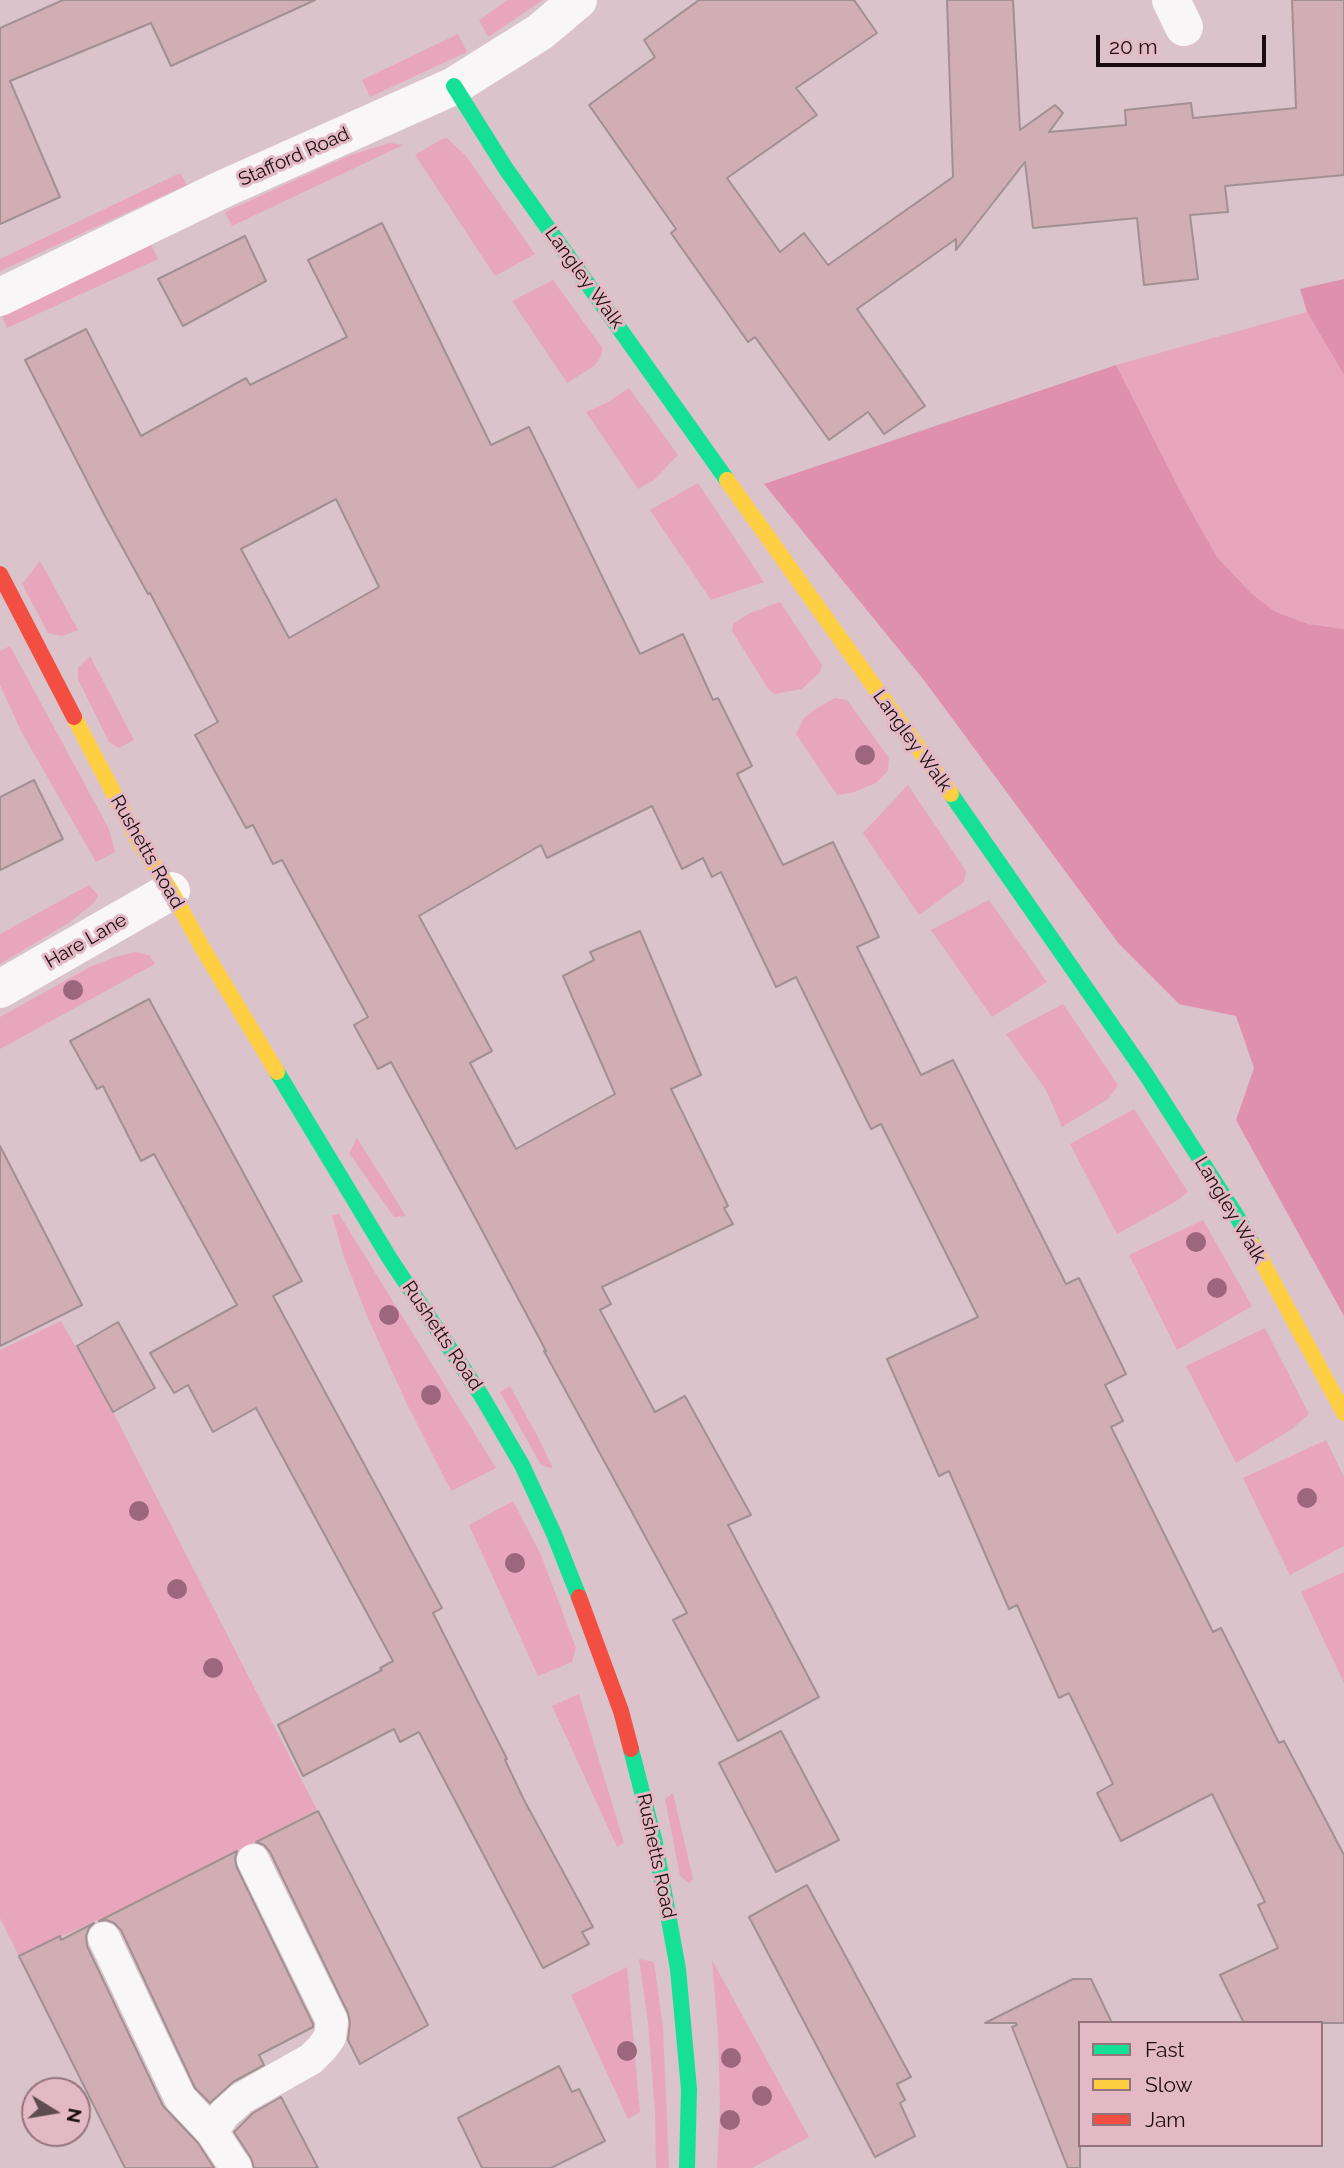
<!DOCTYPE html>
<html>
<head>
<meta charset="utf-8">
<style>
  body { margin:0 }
  #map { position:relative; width:1344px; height:2168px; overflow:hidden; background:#dac3ca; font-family:Raleway,sans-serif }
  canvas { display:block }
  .legend { position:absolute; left:1078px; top:2021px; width:245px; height:126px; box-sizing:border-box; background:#e4b9c6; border:2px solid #93747d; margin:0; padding:9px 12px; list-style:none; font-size:21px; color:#1a0c10 }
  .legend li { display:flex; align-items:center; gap:14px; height:35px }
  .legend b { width:35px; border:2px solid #93747d }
  .north { position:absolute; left:21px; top:2077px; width:70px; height:70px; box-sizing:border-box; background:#e4b9c6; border:2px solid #93747d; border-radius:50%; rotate:101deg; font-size:19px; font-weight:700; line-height:28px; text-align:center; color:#1a0c10 }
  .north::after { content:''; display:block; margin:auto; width:24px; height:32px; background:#5d4c51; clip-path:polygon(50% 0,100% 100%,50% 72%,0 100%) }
  .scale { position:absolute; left:1096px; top:35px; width:170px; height:32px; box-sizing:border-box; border:4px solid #1a0c10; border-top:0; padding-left:9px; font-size:21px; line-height:24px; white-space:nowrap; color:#1a0c10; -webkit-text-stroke:5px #e4b9c6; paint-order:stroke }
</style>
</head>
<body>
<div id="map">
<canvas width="1344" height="2168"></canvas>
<ul class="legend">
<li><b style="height:9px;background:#16e098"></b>Fast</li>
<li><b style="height:9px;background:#ffcf43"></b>Slow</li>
<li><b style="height:9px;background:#f24e42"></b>Jam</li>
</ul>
<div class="north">N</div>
<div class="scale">20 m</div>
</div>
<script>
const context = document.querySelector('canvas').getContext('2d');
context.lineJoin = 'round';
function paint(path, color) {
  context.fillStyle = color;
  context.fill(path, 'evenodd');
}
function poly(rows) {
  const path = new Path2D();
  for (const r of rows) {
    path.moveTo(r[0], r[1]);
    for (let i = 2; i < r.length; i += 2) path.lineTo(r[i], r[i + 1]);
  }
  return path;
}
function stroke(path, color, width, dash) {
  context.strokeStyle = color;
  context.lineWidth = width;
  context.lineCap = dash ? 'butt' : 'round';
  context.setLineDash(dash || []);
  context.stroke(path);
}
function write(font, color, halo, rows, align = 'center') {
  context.font = font + ' Raleway,sans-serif';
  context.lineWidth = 6;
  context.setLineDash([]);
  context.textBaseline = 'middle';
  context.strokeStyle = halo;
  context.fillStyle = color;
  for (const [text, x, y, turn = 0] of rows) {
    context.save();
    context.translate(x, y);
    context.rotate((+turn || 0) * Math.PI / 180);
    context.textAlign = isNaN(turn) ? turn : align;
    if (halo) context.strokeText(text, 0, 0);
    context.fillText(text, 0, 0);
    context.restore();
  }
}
paint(poly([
  [508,0,543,0,488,37,479,20],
  [458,34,467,52,370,97,362,80],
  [447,138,466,156,535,254,495,276,415,155,442,139],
  [390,143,403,145,232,226,225,212,348,156],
  [180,173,187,185,0,271,0,259],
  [151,245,158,259,7,328,2,316],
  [553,280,603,349,600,358,594,366,567,383,512,301],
  [1307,312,1344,375,1344,629,1308,624,1274,611,1251,593,1217,557,1187,504,1116,365],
  [629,388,678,455,654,480,638,489,586,412,608,402],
  [698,483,764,582,711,600,650,510],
  [40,561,78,630,62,636,48,633,22,584],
  [780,602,822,665,820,672,802,689,775,694,769,690,732,631,733,624,750,613],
  [10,646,109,829,115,852,96,862,21,731,0,685,0,651],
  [90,656,134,740,119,748,109,742,78,679,78,668],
  [835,698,847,700,889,758,888,771,876,783,854,792,837,795,796,734,804,718,817,708],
  [908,785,966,871,964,882,919,915,863,833],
  [89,885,98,895,94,903,70,922,0,964,0,934],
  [989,900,1047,982,992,1017,931,930],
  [135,952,149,955,155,964,0,1049,0,1017,90,967,115,957],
  [1063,1004,1118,1085,1108,1099,1062,1127,1046,1090,1006,1034],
  [1134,1109,1188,1192,1175,1202,1117,1234,1070,1144],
  [357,1138,406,1216,394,1217,349,1153],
  [339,1214,496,1468,451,1491,406,1402,367,1316,344,1257,332,1215],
  [1203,1220,1252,1306,1177,1350,1129,1255],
  [61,1321,113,1412,317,1810,128,1906,19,1956,0,1918,0,1350],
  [1265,1328,1309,1414,1292,1429,1236,1463,1186,1366],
  [510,1386,540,1441,553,1469,541,1465,500,1392],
  [1326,1440,1344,1477,1344,1546,1290,1575,1243,1478],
  [513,1501,541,1555,576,1648,572,1662,538,1676,469,1525],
  [1344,1572,1344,1683,1301,1592],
  [579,1694,624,1843,617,1847,552,1706],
  [673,1793,693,1879,689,1883,680,1876,665,1799],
  [639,1959,654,1962,663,2027,669,2168,656,2168,655,2112,648,2023],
  [712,1960,809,2137,752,2168,717,2168,720,2103,718,2033],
  [627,1967,640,2112,628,2119,571,1995]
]), '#e8a6bc');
paint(poly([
  [1344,279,1344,375,1307,312,1300,289],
  [1116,365,1187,504,1217,557,1251,593,1274,611,1308,624,1344,629,1344,1316,1236,1120,1254,1068,1236,1016,1179,1004,1119,944,923,679,764,484]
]), '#df90ad');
const building = poly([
  [63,0,315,0,171,66,151,23,10,81,60,197,0,224,0,28,63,0],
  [699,0,854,0,877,33,796,88,817,115,727,178,780,252,804,233,828,265,953,177,947,0,1013,0,1020,130,1055,105,1063,113,1049,132,1126,125,1125,110,1191,103,1193,118,1296,108,1292,0,1344,0,1344,175,1225,186,1228,212,1190,215,1198,279,1144,285,1137,218,1033,228,1025,162,956,250,956,239,857,309,925,406,884,434,868,412,829,440,755,337,748,342,671,233,676,229,589,105,655,57,644,40,699,0],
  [382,223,491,445,529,427,640,654,683,634,713,700,718,698,752,766,737,774,783,865,833,842,879,937,857,947,921,1075,953,1060,1066,1284,1079,1278,1126,1374,1105,1385,1123,1421,1111,1427,1213,1632,1221,1628,1279,1743,1284,1741,1344,1855,1344,2023,1244,2023,1220,1975,1278,1948,1258,1905,1265,1902,1212,1794,1121,1841,1097,1793,1113,1784,1069,1693,1059,1698,1017,1605,1009,1609,949,1471,939,1476,887,1359,978,1317,881,1124,871,1129,796,977,776,987,721,872,712,877,703,858,682,869,652,806,547,858,541,845,419,916,492,1051,470,1063,516,1149,615,1094,563,976,594,960,590,952,640,931,701,1075,671,1089,728,1206,724,1208,733,1224,602,1287,611,1304,600,1310,655,1412,685,1396,751,1515,728,1525,819,1697,738,1741,673,1620,687,1613,544,1351,546,1351,477,1221,391,1062,378,1069,354,1025,368,1017,282,860,273,864,253,825,246,828,195,735,218,722,150,593,148,594,104,514,25,360,86,329,141,436,246,378,250,385,347,337,308,260,382,223],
  [336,499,379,587,289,638,241,549,336,499],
  [245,236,266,281,183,326,158,279,245,236],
  [34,780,63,839,0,870,0,797,34,780],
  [149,999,302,1281,273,1296,442,1608,433,1613,507,1759,505,1760,524,1800,593,1927,582,1932,589,1944,543,1968,419,1732,400,1742,394,1729,303,1776,278,1725,382,1670,380,1668,393,1661,256,1408,213,1432,188,1385,174,1393,150,1353,237,1305,154,1154,141,1161,103,1086,97,1089,70,1041,149,999],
  [0,1146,82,1305,0,1346,0,1146],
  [118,1322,155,1388,113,1412,77,1346,118,1322],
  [781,1731,839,1840,776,1872,719,1763,781,1731],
  [318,1811,428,2025,360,2064,348,2040,350,2023,348,2013,270,1852,264,1845,256,1842,318,1811],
  [237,1851,235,1859,237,1868,313,2024,313,2027,259,2055,264,2065,233,2082,210,2103,195,2088,121,1930,114,1923,106,1920,99,1921,237,1851],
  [807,1885,911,2077,897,2084,905,2100,900,2103,915,2136,875,2157,749,1917,807,1885],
  [94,1923,89,1928,86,1936,87,1946,163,2106,198,2143,214,2168,125,2168,19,1956,60,1936,61,1940,94,1923],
  [1073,1979,1091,1979,1112,2023,1080,2023,1080,2168,1068,2168,1012,2027,1017,2025,1016,2023,985,2023,1073,1979],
  [559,2066,572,2092,579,2089,605,2141,551,2168,482,2168,458,2118,559,2066],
  [281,2097,318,2168,254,2168,251,2158,234,2132,253,2113,281,2097]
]);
paint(building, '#d1aeb3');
stroke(building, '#a19093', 2);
stroke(poly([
  [104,1938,180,2098,212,2132,236,2168],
  [212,2132,224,2114,242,2098,311,2059,322,2048,330,2037,332,2021,253,1860]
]), '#f9f6f7', 32);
stroke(poly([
  [1171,0,1184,27],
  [0,297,223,189,454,86,540,32,578,0],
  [0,989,171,891]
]), '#f9f6f7', 38);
stroke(poly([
  [454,86,506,169,727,480],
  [951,794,1145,1073,1236,1215,1253,1245],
  [277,1072,390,1259,481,1395,522,1465,554,1534,579,1597],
  [631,1749,655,1843,678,1969,689,2089,687,2168]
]), '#16e098', 16);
stroke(poly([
  [727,480,951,794],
  [74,717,139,842,171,891,203,949,277,1072],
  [1253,1245,1344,1413]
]), '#ffcf43', 16);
stroke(poly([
  [0,574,74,717],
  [579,1597,621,1711,631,1749]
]), '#f24e42', 16);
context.fillStyle = '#9c667c';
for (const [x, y] of [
  [865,755],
  [73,990],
  [1196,1242],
  [1217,1288],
  [389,1315],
  [431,1395],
  [1307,1498],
  [139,1511],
  [515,1563],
  [177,1589],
  [213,1668],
  [627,2051],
  [731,2058],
  [762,2096],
  [730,2120]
]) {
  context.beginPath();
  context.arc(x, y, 10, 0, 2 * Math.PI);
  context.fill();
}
write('19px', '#1a0c10', '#e4b9c6', [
  ["Stafford Road",294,157,-24],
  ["Langley Walk",584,278,54],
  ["Langley Walk",912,741,54],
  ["Rushetts Road",147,852,60],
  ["Hare Lane",86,941,-30],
  ["Langley Walk",1230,1210,59],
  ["Rushetts Road",442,1336,56],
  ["Rushetts Road",656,1856,78]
]);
</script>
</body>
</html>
